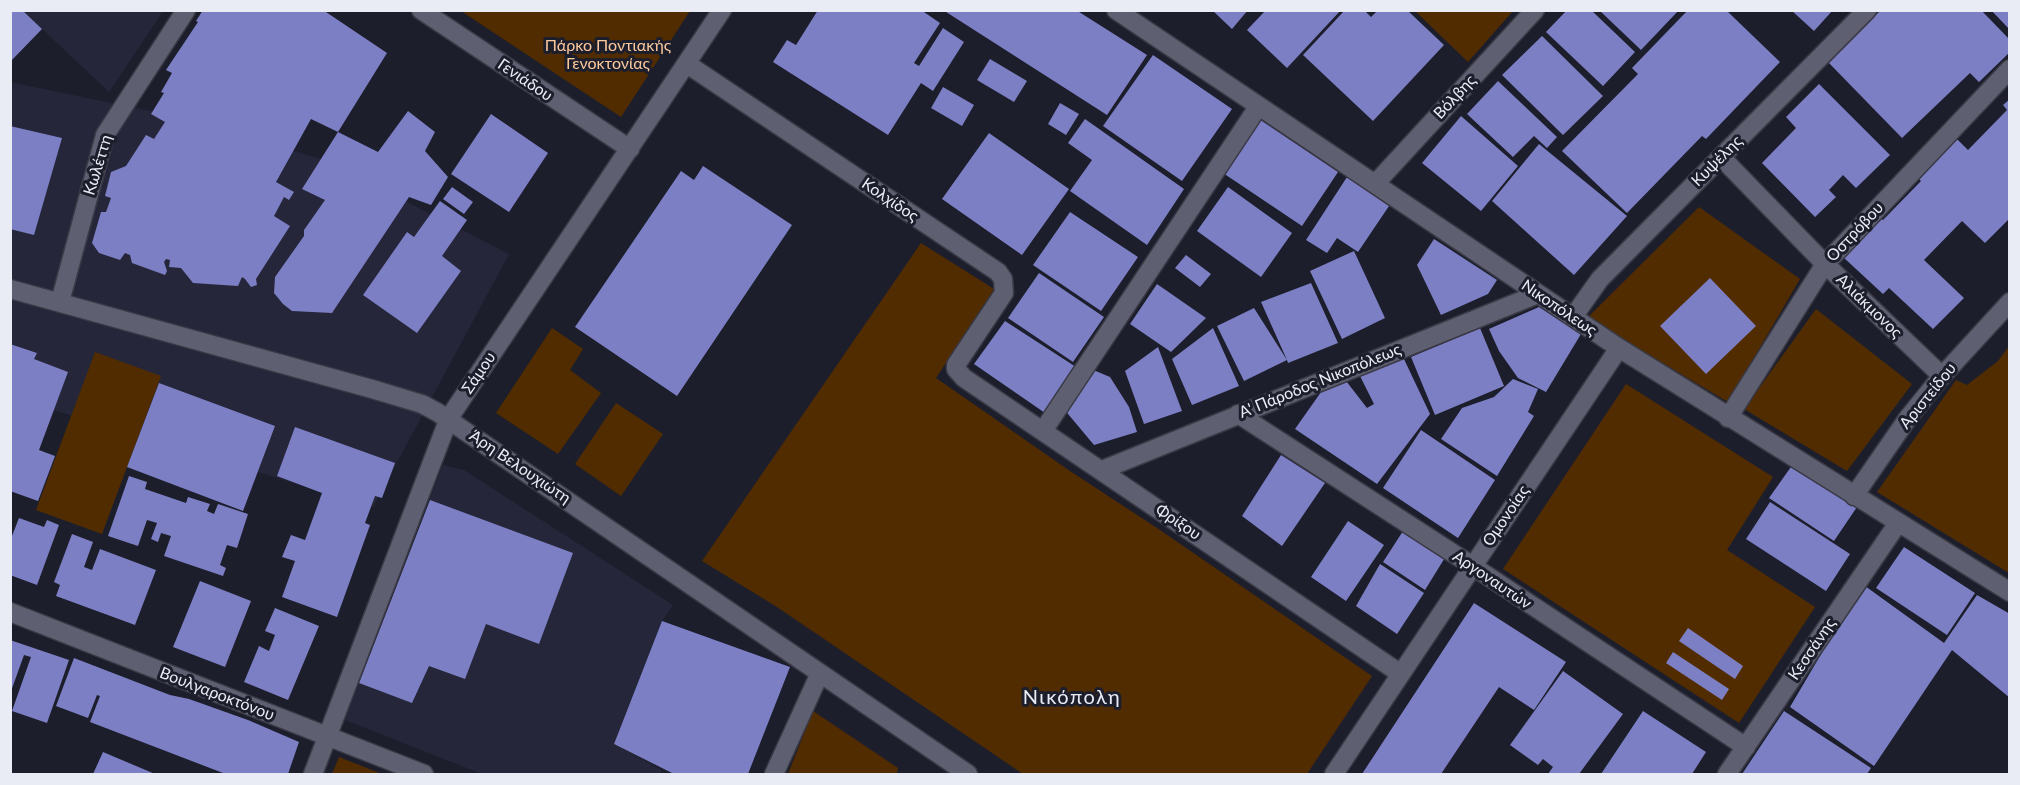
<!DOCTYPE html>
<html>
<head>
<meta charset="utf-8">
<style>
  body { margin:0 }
  #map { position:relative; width:2020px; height:785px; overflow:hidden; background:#1d1e2c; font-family:Lato,sans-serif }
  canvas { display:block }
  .frame { position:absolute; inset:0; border:12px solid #eaecf5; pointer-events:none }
</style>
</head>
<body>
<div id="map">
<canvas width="2020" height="785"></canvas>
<div class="frame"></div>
</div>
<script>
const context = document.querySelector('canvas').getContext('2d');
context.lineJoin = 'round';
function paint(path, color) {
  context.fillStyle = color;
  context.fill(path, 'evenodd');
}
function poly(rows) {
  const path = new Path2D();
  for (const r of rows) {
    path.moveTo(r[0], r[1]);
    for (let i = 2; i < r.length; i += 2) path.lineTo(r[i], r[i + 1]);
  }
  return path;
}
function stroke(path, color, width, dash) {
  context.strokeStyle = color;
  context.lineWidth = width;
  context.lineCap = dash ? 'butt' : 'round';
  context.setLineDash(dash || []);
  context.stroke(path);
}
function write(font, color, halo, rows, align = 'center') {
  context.font = font + ' Lato,sans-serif';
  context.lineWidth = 6;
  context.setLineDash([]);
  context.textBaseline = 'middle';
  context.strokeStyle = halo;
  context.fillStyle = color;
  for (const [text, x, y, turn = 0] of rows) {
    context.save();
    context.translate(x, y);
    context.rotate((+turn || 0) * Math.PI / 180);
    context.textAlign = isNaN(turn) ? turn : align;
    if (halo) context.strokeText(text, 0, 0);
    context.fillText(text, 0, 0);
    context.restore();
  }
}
paint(poly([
  [23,11,163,11,109,92],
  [10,82,160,113,325,160,509,254,373,507,11,397],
  [443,465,464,470,673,605,662,621,614,744,662,770,660,774,482,774,345,720]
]), '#25263a');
paint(poly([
  [461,11,690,11,621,117],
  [1415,11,1513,11,1468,62],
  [1699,207,1800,279,1728,402,1587,318],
  [921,243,994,289,936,378,1070,471,1160,530,1372,676,1307,774,1023,774,777,607,702,561],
  [1816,309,1912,384,1847,471,1744,409],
  [552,328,583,349,570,370,601,393,558,454,496,413],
  [2009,346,2009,573,1877,492,1956,380,1967,385,1998,361],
  [95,352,161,376,102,534,36,510],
  [1626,384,1773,477,1727,550,1815,607,1739,723,1503,569],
  [616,403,663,434,621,496,575,464],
  [813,711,898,768,897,774,788,774],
  [339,757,382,774,332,774]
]), '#522c01');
paint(poly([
  [10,10,22,10,42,29,10,62],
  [203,10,323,10,387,53,338,132,378,152,408,111,435,132,425,151,448,177,431,205,409,197,332,313,292,311,283,304,274,293,275,277,304,236,304,230,325,200,302,189,338,132,311,119,276,182,294,192,289,200,284,197,274,216,290,226,256,279,257,285,251,287,245,279,242,277,238,286,193,283,181,268,169,267,170,260,166,259,164,262,167,271,165,275,132,263,130,255,125,253,120,260,99,253,92,243,101,212,106,212,111,198,105,196,111,172,126,166,146,135,154,139,165,122,151,114,164,93,161,92,172,73,166,70,198,22,196,21],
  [818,10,921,10,940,23,914,63,919,66,943,28,964,42,933,91,921,83,888,135,773,62,787,40,796,45],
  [943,10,1076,10,1147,55,1107,115],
  [1212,10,1248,10,1232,29],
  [1266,10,1341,10,1287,68,1247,30],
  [1345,10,1364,10,1371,17,1378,10,1407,10,1444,45,1373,121,1303,55],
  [1567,10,1591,10,1635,52,1603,86,1546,32],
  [1599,10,1679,10,1641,50],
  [1688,10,1726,10,1780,62,1706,139,1702,136,1627,213,1562,151,1638,74,1632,68],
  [1791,10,1833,10,1814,31],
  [1881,10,1981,10,2010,40,2010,52,1979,82,1970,73,1902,138,1828,62],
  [1991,10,2010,10,2010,30],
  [1542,36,1603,96,1563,135,1502,75],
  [1153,55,1232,109,1182,181,1103,126],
  [990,59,1027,81,1014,102,977,80],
  [1498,81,1557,137,1547,148,1534,136,1513,157,1467,114],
  [1819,84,1890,155,1856,188,1843,175,1829,190,1836,197,1815,217,1762,163,1796,128,1786,117],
  [943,87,974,105,962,126,931,108],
  [2010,99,2010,218,1985,243,1962,221,1924,260,1964,298,1933,329,1889,288,1883,294,1843,257,1880,218,1883,220,1921,181,1916,176,1954,136,1968,150,2007,110,2003,105],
  [1060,103,1079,114,1066,135,1048,124],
  [491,114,548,153,509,212,451,174],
  [1461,116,1518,166,1481,211,1422,163],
  [1085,119,1184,189,1147,245,1070,191,1092,160,1068,143],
  [1259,119,1338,172,1302,226,1223,173],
  [10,126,62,138,34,235,10,229],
  [989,133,1069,189,1022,255,942,199],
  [1539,144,1627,216,1574,275,1492,201],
  [703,166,792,225,677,396,575,327,681,171,694,180],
  [1347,177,1389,206,1358,252,1337,238,1327,253,1306,240],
  [452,187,473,202,464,214,443,199],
  [1228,187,1292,233,1261,277,1197,231],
  [440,201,467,220,442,256,461,271,417,333,363,295,407,232,414,237],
  [1070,212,1138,257,1101,311,1033,265],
  [1434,239,1497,280,1488,294,1441,315,1417,265],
  [1354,251,1385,318,1342,339,1310,271],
  [1186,255,1211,274,1200,287,1175,268],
  [1039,273,1104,317,1073,362,1008,318],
  [1710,278,1756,326,1706,374,1660,326],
  [1311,283,1338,343,1288,363,1287,360,1244,381,1217,326,1254,308,1287,360,1261,302],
  [1157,284,1206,318,1171,352,1130,324],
  [1539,307,1581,334,1546,392,1518,378,1499,351,1489,329],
  [1005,321,1076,367,1045,413,974,364],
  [1213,328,1239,386,1192,405,1172,359],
  [1480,328,1504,386,1435,415,1411,357],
  [10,344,37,353,34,359,68,372,39,450,55,456,38,501,10,491],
  [1158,347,1182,411,1144,424,1125,371],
  [1403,357,1430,414,1377,484,1295,429,1326,385,1343,377,1367,408,1374,404,1359,374],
  [1091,369,1110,377,1129,407,1137,432,1094,445,1063,408],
  [1513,379,1538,389,1528,412,1534,416,1497,476,1441,439,1462,408,1494,397],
  [159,383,275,426,243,511,127,467],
  [295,427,395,463,382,498,375,496,365,523,370,525,337,617,282,597,295,561,282,557,291,535,305,540,322,493,277,476],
  [1421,430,1495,480,1458,538,1383,488],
  [1281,455,1325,483,1282,546,1242,516],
  [1793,464,1857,507,1834,541,1769,498],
  [129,476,147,482,145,489,186,503,188,497,210,504,207,511,214,514,218,504,248,514,237,548,227,545,220,565,226,568,223,576,164,556,171,536,161,533,158,542,151,539,157,523,147,520,138,546,108,536],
  [430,500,573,553,539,644,486,624,465,679,429,666,412,703,359,683],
  [1770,502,1850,554,1826,591,1746,539],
  [19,518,44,527,47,520,59,525,37,585,10,575,10,541],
  [1348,521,1384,545,1346,601,1311,577],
  [1405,528,1446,556,1425,590,1383,562],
  [72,534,93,542,84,567,92,570,100,549,156,570,135,625,56,596,60,585,54,582],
  [1904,547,1975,593,1947,635,1876,588],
  [1380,564,1424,593,1397,634,1356,606],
  [200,581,251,601,225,667,173,647],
  [1865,586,1944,643,1977,595,2010,614,2010,698,1952,650,1874,766,1790,707,1837,627],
  [1474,603,1566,662,1534,710,1499,687,1441,774,1362,774],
  [275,608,319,626,288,700,244,682,259,646,269,651,275,635,265,631],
  [662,621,790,667,748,774,674,774,614,744],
  [1688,628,1743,666,1735,679,1679,641],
  [10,640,69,660,47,723,12,711,31,657,24,655,10,694],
  [1673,652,1729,689,1722,700,1666,663],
  [74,658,170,695,189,699,248,720,299,742,288,774,222,774,223,773,90,722,100,696,97,695,88,718,56,706],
  [1563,671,1623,714,1579,774,1548,774,1553,767,1543,759,1538,765,1510,745],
  [1643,711,1706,752,1692,774,1601,774],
  [1784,711,1871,768,1867,774,1742,774],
  [103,752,155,774,93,774]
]), '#7c7fc4');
const minor = poly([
  [421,10,630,149],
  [1116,10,1619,348,2010,592],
  [687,64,998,272,1003,279,1004,293,956,365,956,369,964,378,1401,674],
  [1721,157,1825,264,1942,376],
  [1375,184,1535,10],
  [10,289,372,389,422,404,437,412,968,774],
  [60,302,105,135,186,10],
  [1573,317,1600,279,1867,10],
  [1238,414,1465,561,1746,747],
  [1728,418,1825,264,2010,69],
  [1043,431,1258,107],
  [1102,470,1538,294],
  [1854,496,1908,418,1942,376,2010,302],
  [10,612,424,774],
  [313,774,449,418,722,10],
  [774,774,820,673],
  [1334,774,1619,348],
  [1727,774,1898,523]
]);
stroke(minor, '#3a3a46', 21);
stroke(minor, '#5e5f70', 18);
write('16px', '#fcc99e', '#1d1e2c', [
  ["Πάρκο Ποντιακής",608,46],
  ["Γενοκτονίας",608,64]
]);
write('16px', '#eaecf5', '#1d1e2c', [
  ["Γενιάδου",525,80,34],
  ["Βόλβης",1455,97,-47],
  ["Κυψέλης",1717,161,-45],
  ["Κωλέττη",98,165,-73],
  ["Κολχίδος",890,200,34],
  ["Οστρόβου",1855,232,-47],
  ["Αλιάκμονος",1869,306,44],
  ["Νικοπόλεως",1559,308,34],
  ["Σάμου",479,373,-56],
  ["Α' Πάροδος Νικοπόλεως",1320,381,-22],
  ["Αριστείδου",1928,396,-51],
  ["Άρη Βελουχιώτη",520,467,34],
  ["Ομονοίας",1506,516,-56],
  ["Φρίξου",1178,522,34],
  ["Αργοναυτών",1492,580,34],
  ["Κεσσάνης",1812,649,-56],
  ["Βουλγαροκτόνου",217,694,21]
]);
context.letterSpacing = '1.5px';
write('20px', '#eaecf5', '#1d1e2c', [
  ["Νικόπολη",1072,698]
]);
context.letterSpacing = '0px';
</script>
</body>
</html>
